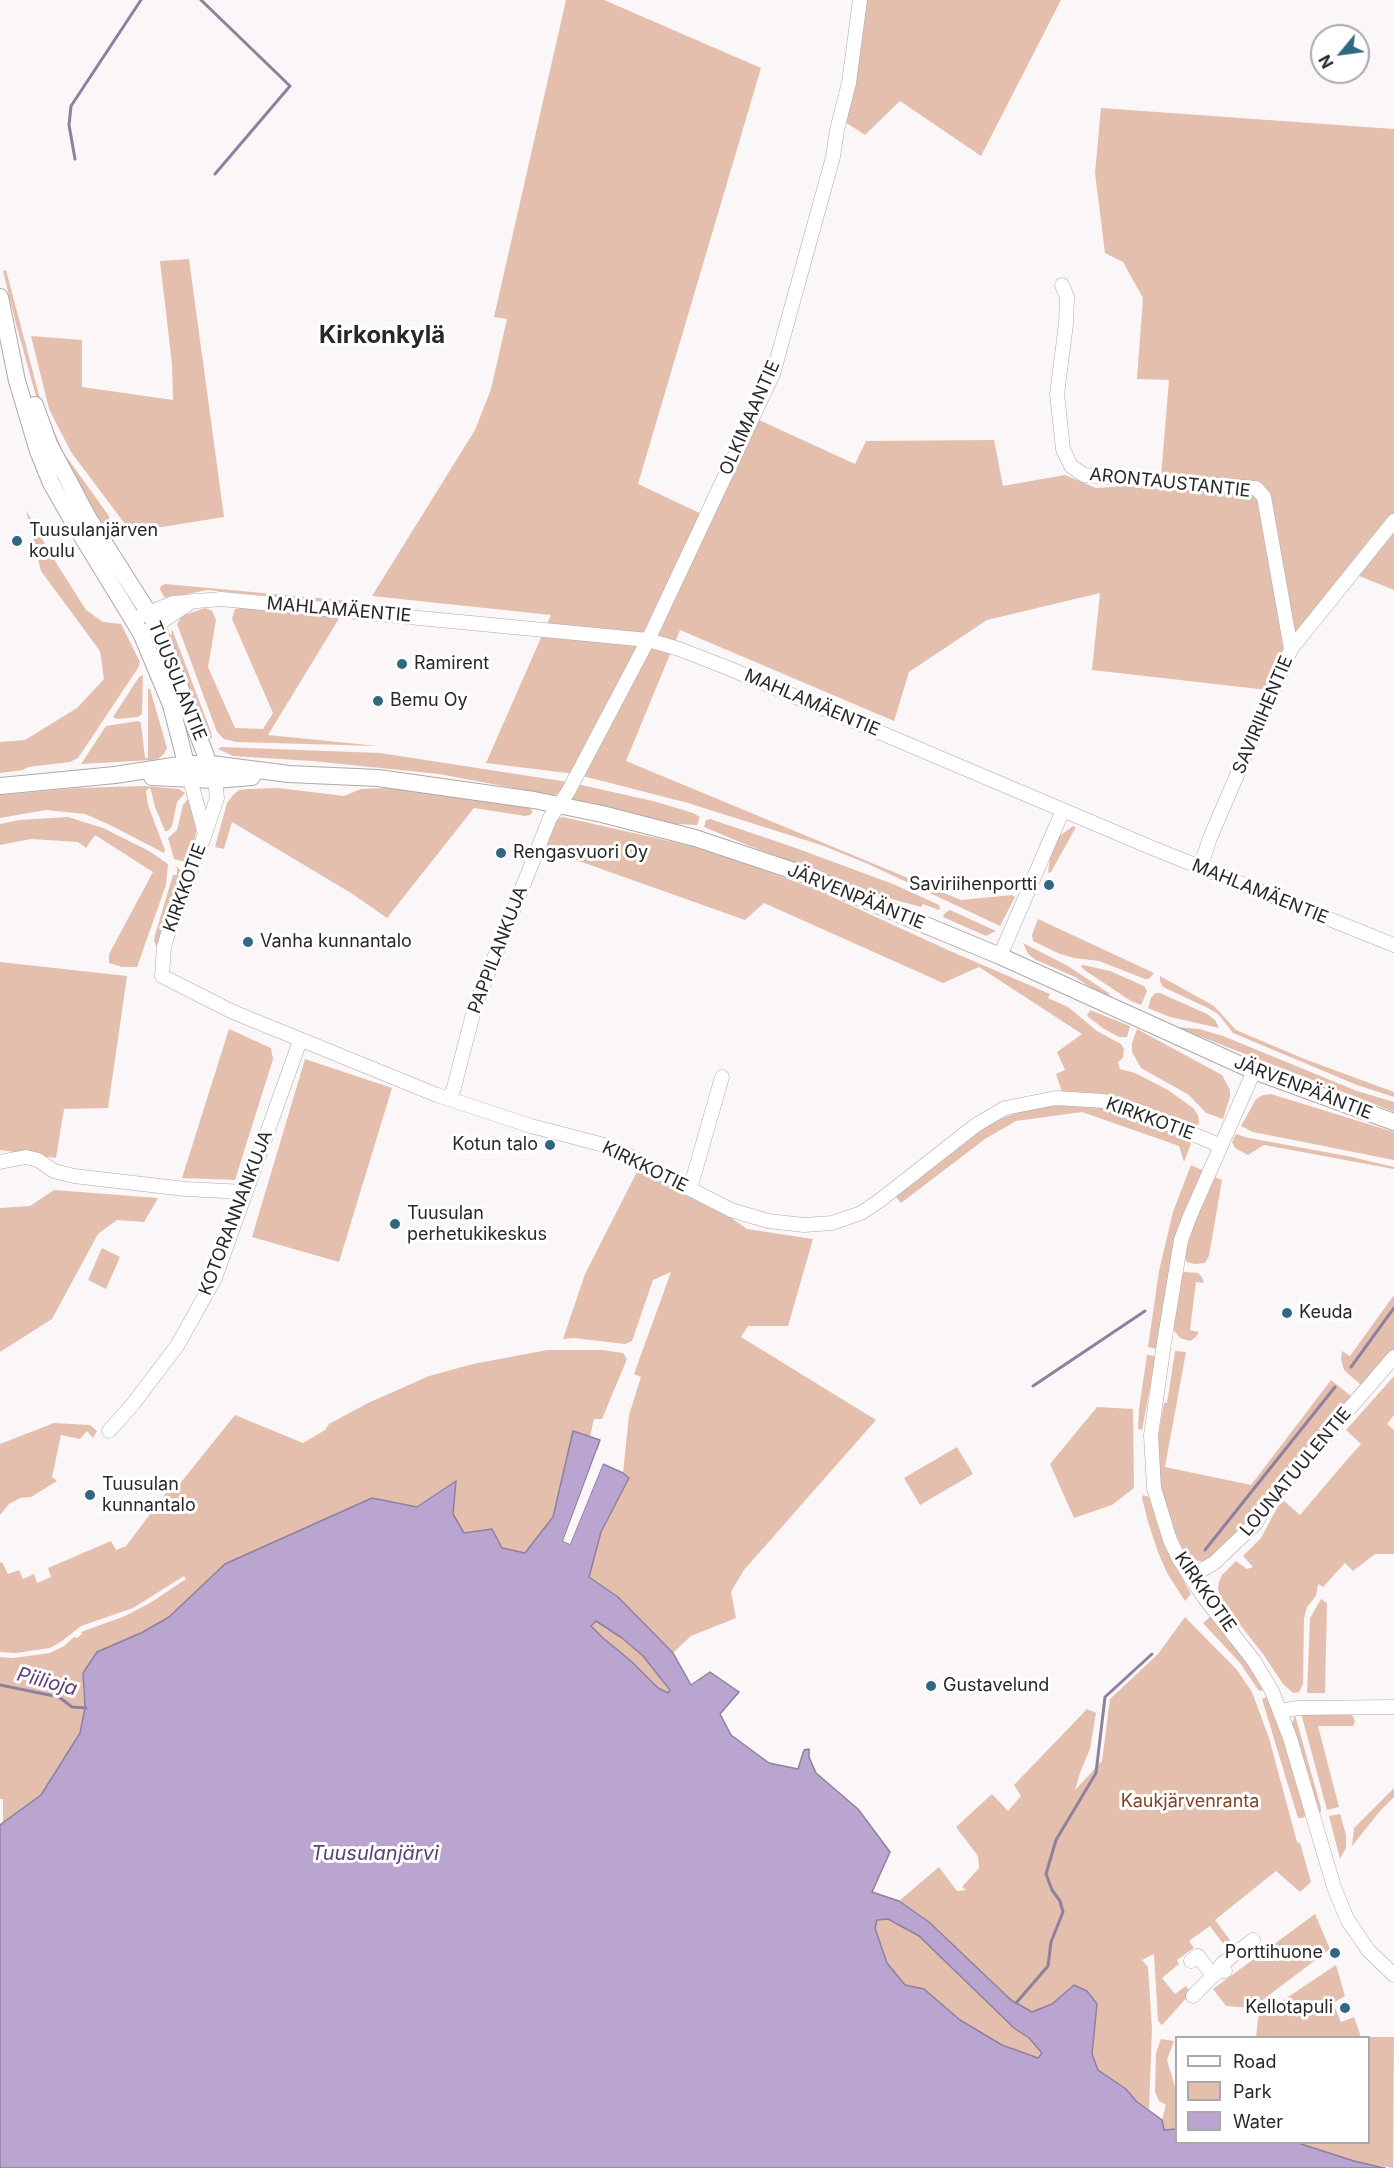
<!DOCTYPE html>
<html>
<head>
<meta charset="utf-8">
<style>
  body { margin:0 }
  #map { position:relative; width:1394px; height:2168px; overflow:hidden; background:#fbf7f8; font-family:Inter,sans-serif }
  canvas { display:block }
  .legend { position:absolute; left:1175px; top:2036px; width:195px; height:108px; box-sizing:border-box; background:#fff; border:2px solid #a9a9a9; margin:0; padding:8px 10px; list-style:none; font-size:18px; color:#292828 }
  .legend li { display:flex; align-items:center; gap:12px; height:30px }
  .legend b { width:30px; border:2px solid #a9a9a9 }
  .north { position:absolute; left:1310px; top:24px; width:60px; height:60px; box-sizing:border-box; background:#fff; border:2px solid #a9a9a9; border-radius:50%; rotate:241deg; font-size:16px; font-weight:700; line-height:24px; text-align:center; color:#292828 }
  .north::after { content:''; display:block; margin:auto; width:21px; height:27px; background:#306882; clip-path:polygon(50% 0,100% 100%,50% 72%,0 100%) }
</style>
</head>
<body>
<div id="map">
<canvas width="1394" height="2168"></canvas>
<ul class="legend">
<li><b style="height:8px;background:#fff"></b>Road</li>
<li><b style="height:16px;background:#e5bfad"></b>Park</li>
<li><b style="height:16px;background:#b9a5d0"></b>Water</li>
</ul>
<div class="north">N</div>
</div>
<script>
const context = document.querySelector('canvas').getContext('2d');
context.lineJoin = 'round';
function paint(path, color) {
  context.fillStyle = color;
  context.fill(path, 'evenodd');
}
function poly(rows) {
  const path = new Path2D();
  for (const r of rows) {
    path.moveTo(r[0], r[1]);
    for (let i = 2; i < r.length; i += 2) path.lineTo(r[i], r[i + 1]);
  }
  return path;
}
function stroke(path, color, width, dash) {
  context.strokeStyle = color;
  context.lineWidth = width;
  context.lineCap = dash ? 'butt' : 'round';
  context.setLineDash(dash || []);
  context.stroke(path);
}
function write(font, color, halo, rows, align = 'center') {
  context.font = font + ' Inter,sans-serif';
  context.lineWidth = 6;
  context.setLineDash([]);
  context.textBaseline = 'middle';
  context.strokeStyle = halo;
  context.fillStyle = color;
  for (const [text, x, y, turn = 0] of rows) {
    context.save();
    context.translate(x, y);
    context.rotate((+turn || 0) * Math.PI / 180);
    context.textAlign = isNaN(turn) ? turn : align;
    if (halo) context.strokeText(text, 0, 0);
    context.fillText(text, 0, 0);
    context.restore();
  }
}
paint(poly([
  [566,0,604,0,761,68,638,484,708,517,759,420,855,464,866,441,994,440,1003,486,1065,475,1096,488,1126,486,1160,489,1169,380,1137,379,1143,298,1123,262,1105,253,1095,173,1101,108,1394,129,1394,590,1349,572,1268,690,1092,670,1100,593,987,620,909,672,894,721,680,630,626,761,961,900,1012,895,1015,897,1000,926,866,863,821,845,688,803,575,774,486,763,551,615,372,596,475,430,491,389,507,319,494,317],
  [864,0,1061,0,981,156,900,101,865,135,845,122],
  [189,259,224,517,131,532,71,452,49,409,31,336,82,340,82,387,173,400,172,364,160,261],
  [6,270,39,395,63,452,109,516,109,523,103,529,59,454,36,396,16,324,3,271],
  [26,510,50,553,86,610,103,622,121,624,140,662,138,668,78,758,70,762,28,767,23,770,0,773,0,742,25,740,77,708,104,679,100,651,41,571],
  [165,584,350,601,350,604,207,590,168,598,164,597,160,589,161,586],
  [246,607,340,617,268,735,378,746,236,742,224,739,217,732,177,624,182,616,205,608,212,611,216,620,208,667,235,728,263,729,273,713,232,619,235,609],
  [172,629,211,732,212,738,209,739,204,731,176,654,171,637],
  [143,675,142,714,138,717,117,719,113,717,139,677],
  [148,689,150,689,167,748,164,754,158,759,152,760,81,764,106,726,138,721,141,723,145,758,148,758],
  [221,747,380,753,568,782,561,794,551,795,439,774,312,761,233,756,218,749],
  [577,784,657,802,693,813,700,817,697,825,673,824,571,801,569,798],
  [145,786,179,789,185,793,177,802,172,826,168,831,165,831,155,807,151,790,149,788,146,791,148,805,165,850,164,853,108,824,85,814,46,810,0,818,0,795,77,788],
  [278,788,344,796,361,789,386,788,475,798,529,808,533,811,530,815,525,816,474,808,387,918,351,893,232,822,224,849,215,847,227,803,233,795,239,790,248,789],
  [187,800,190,800,197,827,190,863,174,859,168,838,177,830,183,805],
  [68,817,103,828,149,851,168,864,166,885,137,967,122,967,109,963,109,954,153,872,95,835,86,848,78,842,31,839,0,845,0,824,19,820],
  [563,817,691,846,742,862,815,889,950,951,1050,994,1048,998,1068,1007,1097,1031,1121,1044,1124,1049,1123,1058,1118,1062,1120,1069,1135,1073,1168,1090,1193,1108,1198,1115,1199,1122,1197,1130,1062,1092,1056,1074,1065,1070,1057,1052,1082,1034,979,967,943,983,764,903,745,920,545,849,556,819],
  [710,819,793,847,893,884,939,905,940,908,939,910,923,904,921,907,881,896,747,845,704,827,706,820],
  [1073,826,1076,827,1051,872,1048,873,1051,851,1057,838],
  [177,867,185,874,157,947,154,941,155,935,173,875,177,875,177,868,174,868],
  [950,910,996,931,986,936,943,917,945,913],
  [1038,919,1154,973,1149,979,1145,979,1099,961,1074,958,1060,954,1033,941,1032,935],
  [1023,943,1068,966,1110,994,1105,997,1075,977,1036,960,1028,954],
  [0,962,127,976,108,1108,64,1109,56,1158,0,1150],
  [1083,965,1110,971,1144,986,1147,991,1141,1005,1131,1001,1083,969,1081,966],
  [1160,976,1214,1006,1236,1030,1307,1060,1394,1092,1394,1097,1357,1085,1233,1033,1219,1015,1208,1008,1163,987,1160,981],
  [1155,993,1160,993,1207,1014,1215,1020,1219,1028,1170,1017,1148,1008,1151,998],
  [1090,1010,1130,1026,1127,1037,1119,1037,1104,1029,1087,1016],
  [1176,1027,1199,1029,1223,1036,1357,1091,1394,1102,1394,1112],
  [229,1029,271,1048,273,1059,235,1180,182,1178],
  [1137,1029,1222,1075,1230,1090,1230,1097,1223,1119,1206,1113,1189,1095,1141,1068,1132,1052,1132,1043],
  [305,1059,392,1088,339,1262,252,1237],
  [1271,1094,1394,1132,1394,1160,1253,1132,1241,1126,1256,1099,1263,1095],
  [1080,1105,1118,1110,1192,1141,1184,1162,1179,1146,1082,1112,1016,1121,985,1139,901,1203,896,1197,992,1122,1016,1113,1046,1106],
  [1236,1134,1249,1138,1347,1156,1394,1167,1394,1169,1264,1145,1248,1155,1235,1148,1232,1142],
  [642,1162,690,1189,747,1229,813,1239,788,1326,748,1326,741,1337,876,1420,744,1570,731,1592,736,1618,691,1636,673,1653,618,1597,589,1577,601,1532,629,1479,623,1473,629,1415,641,1377,634,1374,671,1272,653,1280,632,1341,625,1344,574,1338,563,1339,585,1274],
  [1191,1165,1204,1171,1174,1245,1157,1349,1148,1347,1159,1271,1173,1212],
  [1214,1177,1222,1180,1209,1256,1205,1263,1194,1264,1187,1262,1184,1256,1198,1212],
  [54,1190,158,1198,144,1222,117,1220,98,1234,52,1319,0,1352,0,1208,30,1206],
  [102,1248,120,1257,106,1289,88,1280],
  [1184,1272,1198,1273,1202,1277,1204,1283,1196,1282,1190,1330,1199,1332,1196,1337,1190,1341,1180,1338,1173,1329,1180,1276],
  [1394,1295,1394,1350,1361,1385,1344,1370,1341,1359,1342,1351,1350,1356],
  [547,1350,603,1350,623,1353,627,1359,602,1419,594,1419,590,1437,573,1431,553,1517,525,1553,502,1548,464,1534,453,1514,455,1481,417,1507,372,1498,225,1564,169,1617,143,1632,83,1690,85,1708,80,1733,41,1795,3,1823,3,1799,0,1799,0,1657,13,1658,50,1653,64,1646,74,1637,77,1638,82,1634,81,1632,125,1616,150,1603,186,1579,184,1576,133,1608,81,1626,62,1641,50,1648,16,1653,0,1652,0,1563,2,1562,8,1574,19,1570,23,1579,34,1574,37,1583,51,1577,48,1568,111,1541,116,1550,126,1546,172,1485,178,1486,235,1415,303,1443,325,1430,329,1424,368,1403,429,1376,473,1364],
  [1175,1351,1186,1352,1165,1467,1251,1485,1331,1380,1351,1396,1351,1400,1252,1518,1211,1559,1205,1561,1198,1561,1185,1555,1170,1522,1162,1493,1159,1472,1158,1438,1164,1403,1167,1403],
  [1147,1355,1156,1356,1142,1430,1138,1429,1139,1409],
  [1394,1376,1394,1415,1387,1424,1394,1430,1394,1554,1375,1554,1353,1571,1345,1563,1323,1587,1318,1584,1316,1596,1307,1607,1304,1618,1303,1684,1299,1692,1293,1693,1283,1684,1263,1654,1222,1602,1218,1589,1219,1581,1222,1575,1236,1561,1247,1569,1253,1567,1243,1556,1261,1538,1278,1506,1284,1501,1300,1515,1345,1462,1361,1444,1346,1430],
  [1097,1407,1133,1409,1134,1488,1112,1505,1074,1518,1050,1464],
  [54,1423,90,1425,97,1431,93,1438,87,1431,80,1439,61,1435,52,1477,57,1481,31,1497,20,1498,9,1504,0,1515,0,1444],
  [957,1447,973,1474,920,1505,904,1478],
  [1143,1495,1149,1497,1158,1527,1170,1556,1191,1594,1185,1601,1167,1573,1158,1552,1148,1522,1142,1498],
  [1321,1599,1327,1603,1325,1693,1307,1693,1310,1618],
  [1211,1616,1238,1648,1265,1690,1259,1691,1240,1663,1203,1623],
  [1185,1617,1237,1670,1252,1692,1269,1738,1297,1842,1300,1843,1311,1882,1300,1892,1276,1871,1215,1920,1230,1940,1224,1945,1210,1926,1189,1941,1194,1948,1177,1960,1179,1964,1162,1978,1175,1994,1186,1986,1191,1993,1162,2025,1158,2021,1154,1954,1142,1960,1148,1967,1152,2029,1149,2109,1136,2101,1126,2089,1098,2070,1092,2054,1097,2004,1074,1985,1052,2004,1032,2013,1011,2000,929,1922,899,1901,939,1867,957,1891,966,1890,962,1887,979,1868,978,1856,956,1827,992,1794,1008,1811,1021,1796,1014,1785,1087,1709,1096,1713,1090,1749,1081,1770,1075,1790,1102,1761,1110,1699,1158,1654],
  [595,1620,622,1638,643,1656,670,1691,668,1693,658,1688,631,1661,603,1638,591,1626],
  [1268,1696,1284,1741,1306,1816,1302,1818,1298,1818,1262,1699],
  [1345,1712,1353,1716,1355,1722,1353,1726,1318,1726,1339,1807,1327,1810,1301,1713],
  [1295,1715,1321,1808,1321,1812,1317,1813,1292,1724],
  [1394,1788,1394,1797,1380,1811,1352,1846,1354,1828],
  [1340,1814,1346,1835,1346,1848,1340,1859,1329,1816],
  [1315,1914,1330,1949,1252,2008,1226,2006,1213,1989],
  [888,1919,919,1936,1014,2028,1029,2038,1042,2053,1037,2058,1002,2045,960,2020,924,1989,905,1985,887,1963,875,1928,877,1920],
  [1336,1965,1345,1996,1333,2003,1341,2022,1354,2017,1361,2037,1394,2037,1393,2168,1354,2161,1298,2143,1368,2142,1368,2038,1256,2038,1258,2017],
  [1161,2039,1174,2041,1167,2060,1176,2090,1176,2129,1175,2130,1164,2130,1162,2120,1166,2105,1159,2101,1155,2092,1156,2053]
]), '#e5bfad');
const water = poly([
  [573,1431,600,1440,563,1541,570,1544,603,1464,623,1473,629,1478,601,1532,589,1577,618,1597,673,1653,691,1685,710,1672,739,1692,720,1714,731,1735,769,1763,798,1769,804,1750,809,1749,809,1757,816,1773,858,1809,890,1852,872,1892,899,1901,929,1922,1011,2000,1032,2012,1052,2004,1074,1985,1087,1991,1097,2004,1092,2054,1098,2070,1126,2089,1136,2101,1162,2120,1164,2130,1176,2129,1176,2142,1298,2143,1354,2161,1385,2168,0,2168,0,1825,41,1795,80,1733,85,1708,83,1673,97,1652,143,1632,169,1617,225,1564,372,1498,417,1507,456,1481,453,1514,464,1533,492,1529,502,1548,525,1553,553,1517,573,1431],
  [596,1621,622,1638,643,1656,670,1690,668,1693,658,1688,631,1661,603,1638,591,1626,596,1621],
  [888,1919,919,1936,1014,2028,1029,2038,1042,2053,1038,2058,1002,2045,960,2020,924,1989,905,1985,887,1963,875,1928,877,1920,888,1919]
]);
paint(water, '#b9a5d0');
stroke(water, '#8e809e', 1.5);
paint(poly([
  [597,1450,600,1451,567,1540,569,1540,579,1517,601,1462,604,1461,570,1544,563,1541]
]), '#fbf7f8');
stroke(poly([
  [201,0,290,86,215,174],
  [75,159,69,125,71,106,141,0],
  [1351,1367,1394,1308],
  [1033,1386,1145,1311],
  [1205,1550,1335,1387],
  [0,1685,59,1697,72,1707,86,1708],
  [1016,2003,1048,1966,1051,1942,1063,1912,1060,1901,1052,1890,1046,1874,1056,1840,1096,1773,1105,1697,1152,1654]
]), '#8e809e', 3);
const minor = poly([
  [1062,285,1067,297,1066,324,1057,394,1063,449,1071,466,1084,475,1256,488,1264,497,1291,649],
  [141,616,173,603,221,599,648,640,679,649,728,668,1150,847,1394,945],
  [149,630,193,601],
  [190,779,205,834],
  [215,780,217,798,205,834,171,923,164,947,162,976,233,1012,437,1095,531,1126,604,1145,632,1157,690,1189,731,1210,768,1221,804,1225,832,1223,861,1213,879,1201,976,1125,1005,1108,1056,1098,1104,1101,1139,1111,1221,1146],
  [1200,868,1210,838,1291,649,1394,521],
  [1000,956,1063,810],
  [1254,1071,1190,1216,1181,1240,1164,1343,1151,1435,1154,1488,1170,1540,1179,1559,1203,1596,1254,1661,1272,1691,1290,1738,1334,1887,1347,1919,1368,1950,1394,1975],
  [451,1099,475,1006,550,818,568,792,648,640,773,374,833,157,837,130,849,83,860,0],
  [0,1162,26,1157,38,1160,54,1171,74,1176,185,1189,246,1192],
  [690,1189,722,1077],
  [109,1431,133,1404,177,1346,215,1278,300,1041],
  [1190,1577,1214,1563,1256,1523,1265,1506,1278,1491,1394,1357],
  [1280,1711,1298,1708,1394,1707],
  [1191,1961,1198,1956,1213,1976],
  [1217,1972,1222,1964,1253,1940],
  [1193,1996,1217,1972,1225,1971]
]);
const major = poly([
  [0,297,17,381,38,451,51,483,72,520,141,633,171,705,190,779],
  [35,405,49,444,89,519,157,626,215,780],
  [152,777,215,780,252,777],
  [0,786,115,775,186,764,211,764,289,774,378,778,534,800,602,814,695,838,800,873,1000,956,1254,1071,1394,1122]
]);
stroke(minor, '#aca8a9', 15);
stroke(major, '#aca8a9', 18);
stroke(minor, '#fff', 14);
stroke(major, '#fff', 16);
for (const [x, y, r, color] of [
  [17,541,6,"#306882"],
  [402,664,6,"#306882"],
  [378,701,6,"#306882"],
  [501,853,6,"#306882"],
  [1049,885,6,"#306882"],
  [248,942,6,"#306882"],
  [550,1145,6,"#306882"],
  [395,1224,6,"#306882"],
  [1287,1313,6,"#306882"],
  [90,1495,6,"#306882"],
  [931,1686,6,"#306882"],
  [1335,1953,6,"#306882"],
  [1345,2008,6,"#306882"]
]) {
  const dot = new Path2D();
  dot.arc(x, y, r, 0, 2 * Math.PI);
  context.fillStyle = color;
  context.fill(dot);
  stroke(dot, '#fff', 2);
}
write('18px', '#292828', '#fff', [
  ["OLKIMAANTIE",750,418,-66],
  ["ARONTAUSTANTIE",1170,483,6],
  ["MAHLAMÄENTIE",339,610,5],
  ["TUUSULANTIE",177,681,68],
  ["MAHLAMÄENTIE",812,703,23],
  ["SAVIRIIHENTIE",1263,715,-67],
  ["KIRKKOTIE",185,888,-70],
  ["MAHLAMÄENTIE",1260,892,22],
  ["JÄRVENPÄÄNTIE",856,897,22],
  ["PAPPILANKUJA",498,950,-69],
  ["JÄRVENPÄÄNTIE",1303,1088,21],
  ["KIRKKOTIE",1150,1119,20],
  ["KIRKKOTIE",645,1167,26],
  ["KOTORANNANKUJA",236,1213,-69],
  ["LOUNATUULENTIE",1296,1472,-50],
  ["KIRKKOTIE",1205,1592,55]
]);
write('18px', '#292828', '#fff', [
  ["Tuusulanjärven",29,531],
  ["koulu",29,552],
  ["Ramirent",414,664],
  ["Bemu Oy",390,701],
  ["Rengasvuori Oy",513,853],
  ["Saviriihenportti",1037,885,"right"],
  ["Vanha kunnantalo",260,942],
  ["Kotun talo",538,1145,"right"],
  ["Tuusulan",407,1214],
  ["perhetukikeskus",407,1235],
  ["Keuda",1299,1313],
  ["Tuusulan",102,1485],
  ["kunnantalo",102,1506],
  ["Gustavelund",943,1686],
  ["Porttihuone",1323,1953,"right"],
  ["Kellotapuli",1333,2008,"right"]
], 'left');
write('18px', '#804424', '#fff', [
  ["Kaukjärvenranta",1190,1802]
]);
write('italic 20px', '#5c4078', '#fff', [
  ["Piilioja",47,1682,15],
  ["Tuusulanjärvi",375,1854]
]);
write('bold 24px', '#292828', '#fff', [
  ["Kirkonkylä",382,336]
]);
</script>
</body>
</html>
